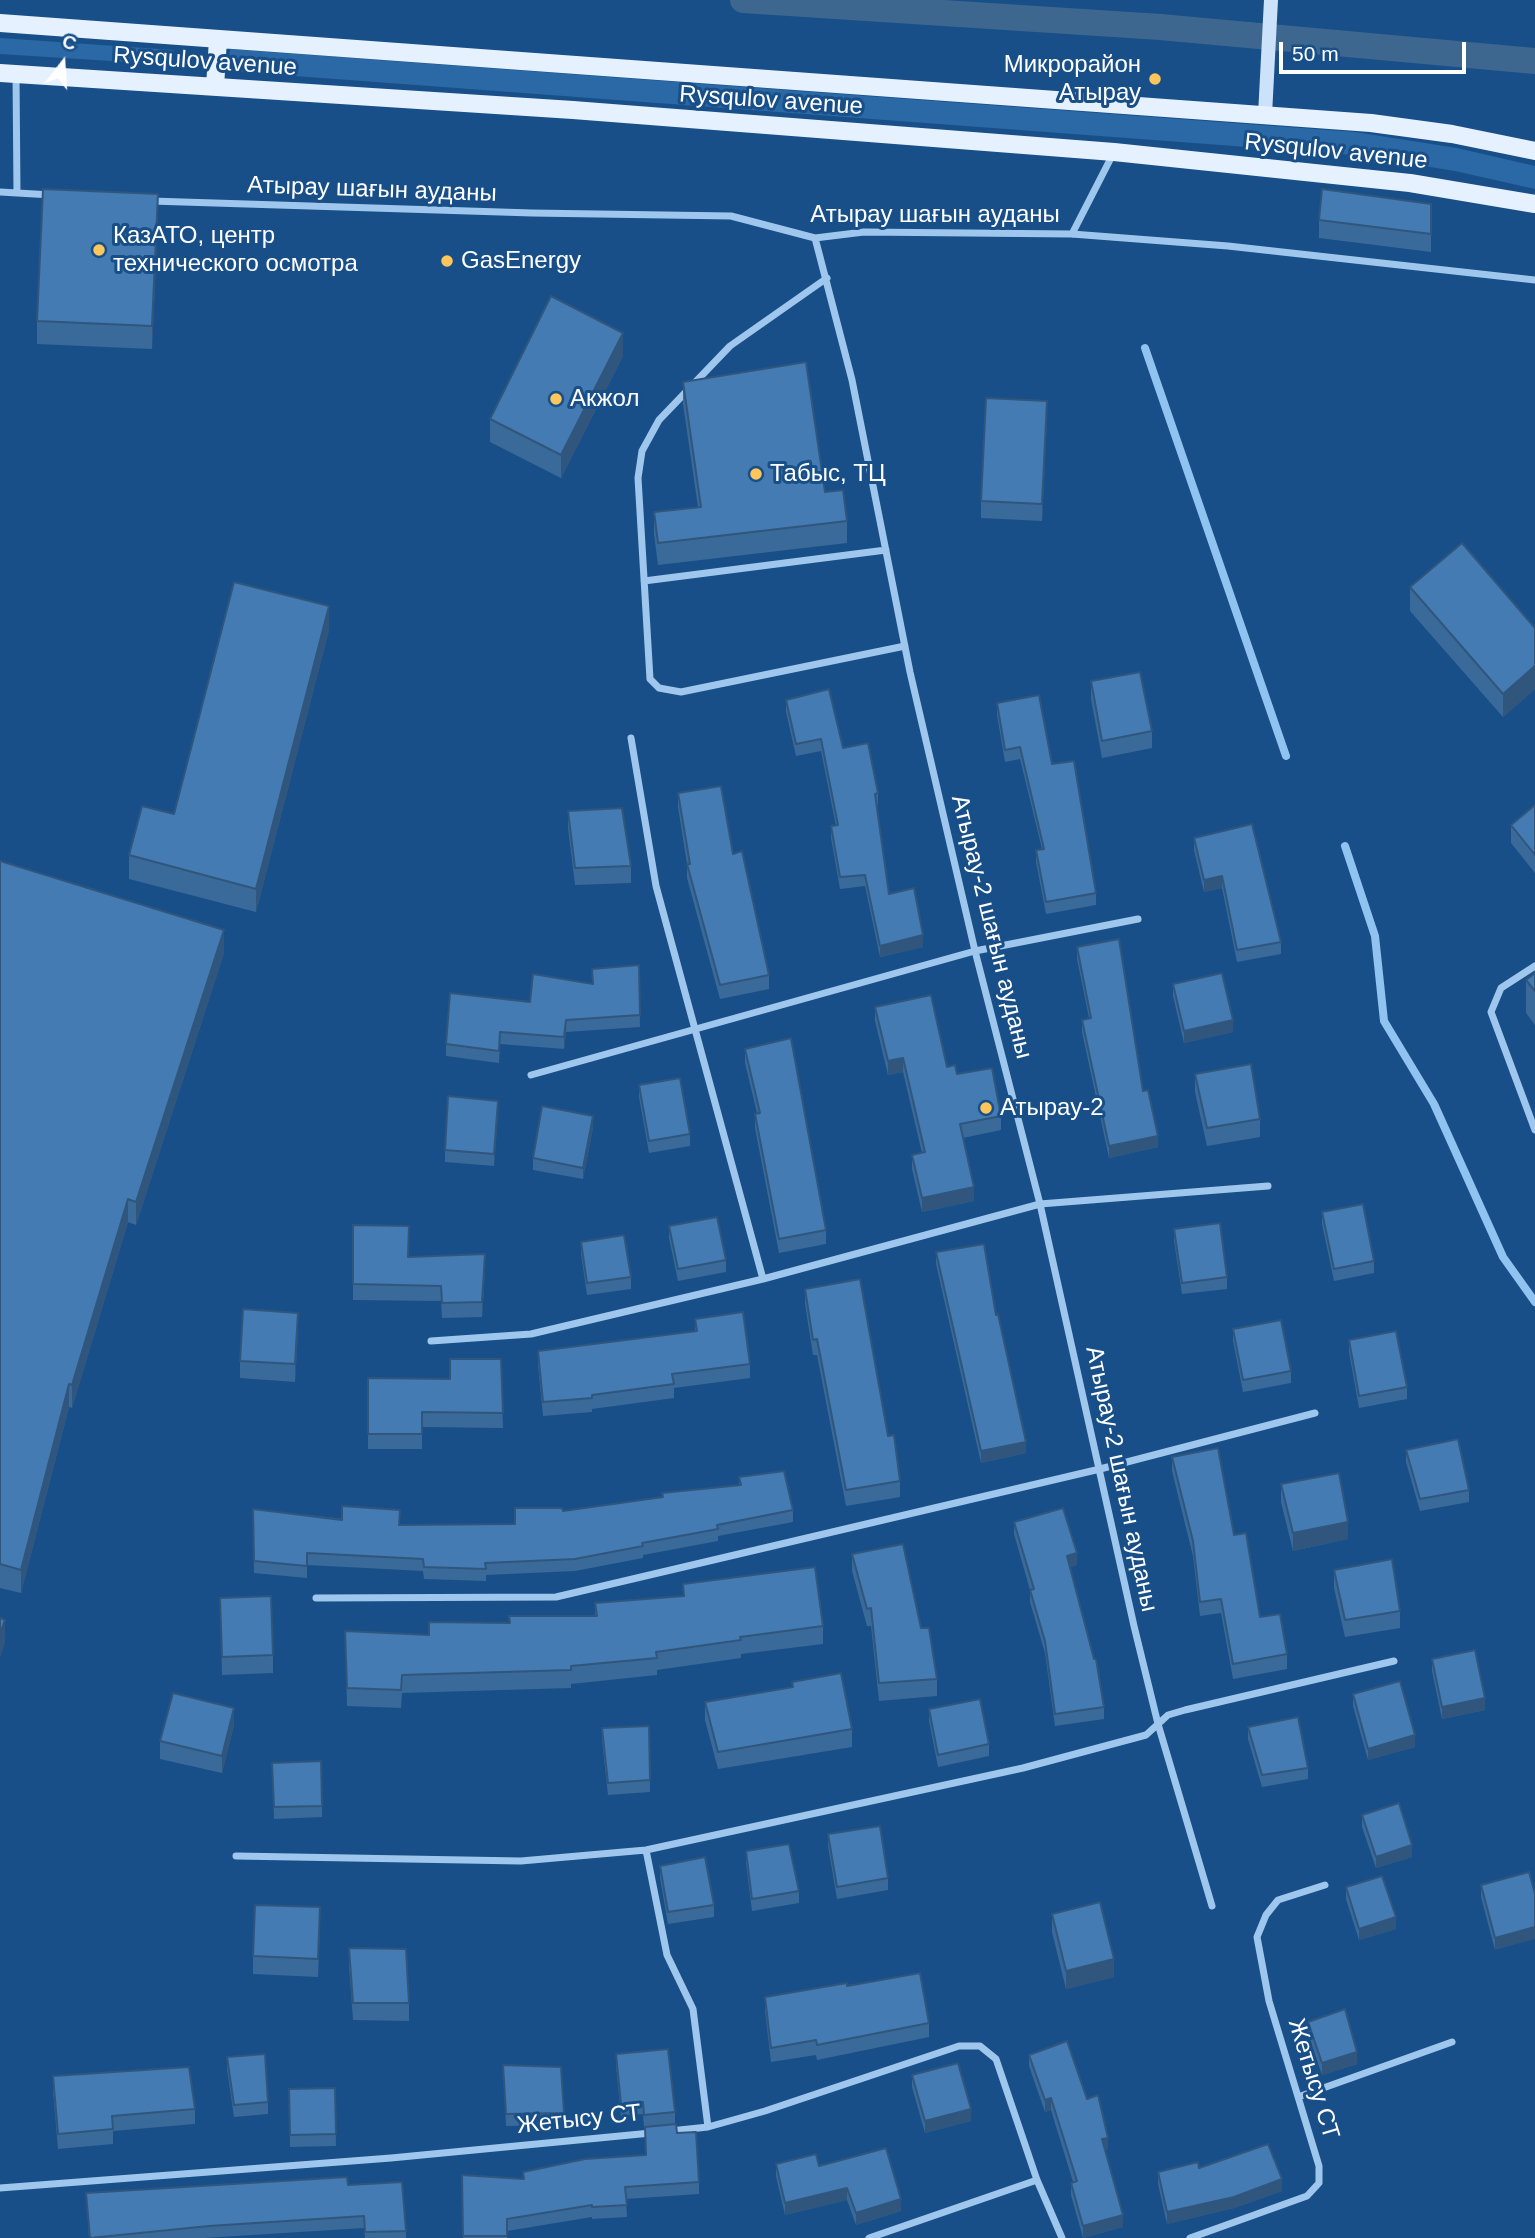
<!DOCTYPE html>
<html>
<head>
<meta charset="utf-8">
<style>
  body { margin:0 }
  #map { position:relative; width:1535px; height:2238px; overflow:hidden; background:#184f88; font-family:Helvetica,sans-serif }
  canvas { display:block }
  .north { position:absolute; left:28px; top:28px; width:70px; height:70px; -webkit-text-stroke:5px #184f88; paint-order:stroke; rotate:17deg; font-size:19px; font-weight:700; line-height:28px; text-align:center; color:#fff }
  .north::after { content:''; display:block; margin:auto; width:24px; height:32px; background:#fff; clip-path:polygon(50% 0,100% 100%,50% 72%,0 100%) }
  .scale { position:absolute; left:1279px; top:42px; width:187px; height:32px; box-sizing:border-box; border:4px solid #fff; border-top:0; padding-left:9px; font-size:21px; line-height:24px; white-space:nowrap; color:#fff; -webkit-text-stroke:5px #184f88; paint-order:stroke }
</style>
</head>
<body>
<div id="map">
<canvas width="1535" height="2238"></canvas>
<div class="north">С</div>
<div class="scale">50 m</div>
</div>
<script>
const context = document.querySelector('canvas').getContext('2d');
context.lineJoin = 'round';
function paint(path, color) {
  context.fillStyle = color;
  context.fill(path, 'evenodd');
}
function poly(rows) {
  const path = new Path2D();
  for (const r of rows) {
    path.moveTo(r[0], r[1]);
    for (let i = 2; i < r.length; i += 2) path.lineTo(r[i], r[i + 1]);
  }
  return path;
}
function stroke(path, color, width, dash) {
  context.strokeStyle = color;
  context.lineWidth = width;
  context.lineCap = dash ? 'butt' : 'round';
  context.setLineDash(dash || []);
  context.stroke(path);
}
function write(font, color, halo, rows, align = 'center') {
  context.font = font + ' Helvetica,sans-serif';
  context.lineWidth = 6;
  context.setLineDash([]);
  context.textBaseline = 'middle';
  context.strokeStyle = halo;
  context.fillStyle = color;
  for (const [text, x, y, turn = 0] of rows) {
    context.save();
    context.translate(x, y);
    context.rotate((+turn || 0) * Math.PI / 180);
    context.textAlign = isNaN(turn) ? turn : align;
    if (halo) context.strokeText(text, 0, 0);
    context.fillText(text, 0, 0);
    context.restore();
  }
}
paint(poly([
  [0,38,174,50,174,65,0,54],
  [230,49,1355,132,1457,148,1535,166,1535,189,1455,171,1355,155,228,71]
]), '#2a69a6');
stroke(poly([
  [1145,348,1286,756],
  [1345,846,1375,936,1384,1021,1434,1104,1503,1257,1535,1302]
]), '#91c3f0', 8);
stroke(poly([
  [743,0,1160,27,1535,61]
]), '#3e6790', 26);
stroke(poly([
  [16,74,17,193],
  [0,192,52,195],
  [151,201,532,213,731,216,815,238,864,232,1072,234,1228,246,1535,280],
  [1072,234,1113,154],
  [815,238,852,380,910,672,975,951,1040,1204,1134,1626,1158,1724,1212,1906],
  [827,278,730,346,659,420,642,451,638,478,650,679,659,688,681,692,905,646],
  [644,581,886,550],
  [631,738,656,886,763,1279],
  [1535,966,1501,988,1491,1012,1535,1130],
  [531,1075,975,951,1138,919],
  [431,1341,531,1334,763,1279,1040,1204,1268,1186],
  [316,1598,556,1597,1100,1469,1315,1413],
  [646,1850,667,1955,693,2009,708,2127],
  [236,1856,521,1861,646,1850,1023,1768,1146,1735,1168,1715,1185,1710,1394,1661],
  [1298,2097,1452,2042],
  [670,2131,708,2127,765,2111,959,2046,980,2046,996,2059,1037,2180,1062,2238],
  [0,2188,391,2158,651,2133],
  [869,2238,1037,2180],
  [1190,2238,1307,2196,1319,2183,1319,2166,1269,2001,1257,1937,1266,1915,1278,1900,1325,1885]
]), '#9fc7ed', 7);
stroke(poly([
  [1265,115,1271,0]
]), '#cce2fa', 14);
stroke(poly([
  [0,23,1371,123,1452,134,1535,151],
  [0,73,573,110,1114,152,1410,183,1535,204],
  [215,87,218,39]
]), '#e5f1ff', 18);
paint(poly([
  [1431,204,1431,252,1319,238,1319,220],
  [158,218,152,349,37,344,37,321],
  [623,356,561,478,490,442,490,419],
  [683,382,825,492,847,521,847,543,658,565,654,534,654,512,698,507,683,404],
  [1047,418,1042,521,981,518,981,501],
  [1410,587,1535,628,1535,689,1503,717,1410,611],
  [329,630,256,912,129,879,129,855,174,814],
  [1091,681,1152,731,1152,748,1102,758,1091,699],
  [786,700,843,748,878,793,878,805,876,805,889,894,923,947,880,957,865,886,840,889,831,838,831,826,836,826,821,751,796,756,786,712],
  [997,703,1052,764,1096,893,1096,905,1046,914,1036,862,1036,850,1042,849,1020,759,1005,762,997,715],
  [678,793,769,975,769,989,720,999,687,878,687,864,678,807],
  [1535,805,1535,873,1511,843,1511,825],
  [568,811,631,866,631,883,575,885,568,828],
  [1194,838,1281,942,1281,954,1237,962,1222,888,1204,892,1194,850],
  [0,861,224,953,136,1225,128,1222,72,1408,69,1407,21,1593,0,1588],
  [1077,947,1143,1091,1158,1147,1109,1158,1082,1032,1082,1020,1089,1018,1077,959],
  [639,965,640,1027,566,1032,564,1049,500,1044,499,1063,446,1056,446,1044,530,1002,592,984,592,969],
  [1535,973,1535,1025,1526,1013,1526,980],
  [1173,984,1233,1032,1184,1043,1173,996],
  [875,1007,957,1074,1001,1116,1001,1130,963,1138,974,1201,922,1212,912,1169,912,1155,922,1153,903,1072,888,1075,875,1021],
  [745,1049,826,1230,826,1244,779,1253,755,1128,755,1114,757,1113,745,1063],
  [1195,1074,1260,1119,1260,1137,1207,1146,1195,1092],
  [639,1085,690,1134,690,1146,649,1153,639,1097],
  [498,1113,494,1166,445,1162,445,1150],
  [593,1128,583,1179,533,1170,533,1158],
  [1322,1212,1374,1261,1374,1273,1334,1281,1322,1224],
  [353,1225,408,1257,485,1269,482,1317,442,1318,441,1301,353,1300],
  [669,1226,726,1260,726,1272,678,1281,669,1238],
  [1174,1229,1227,1277,1227,1289,1182,1294,1174,1241],
  [581,1242,631,1277,631,1289,587,1295,581,1254],
  [936,1252,996,1315,1026,1453,981,1463,936,1264],
  [805,1289,900,1481,900,1497,846,1506,817,1355,813,1355,805,1304],
  [695,1319,750,1364,750,1378,674,1388,674,1398,592,1409,592,1412,543,1416,538,1365,538,1351,695,1332],
  [1233,1329,1291,1371,1291,1383,1243,1392,1233,1341],
  [298,1331,295,1382,240,1378,240,1361],
  [1349,1340,1407,1387,1407,1399,1359,1408,1349,1352],
  [501,1359,503,1428,422,1427,422,1449,368,1449,368,1378,450,1379],
  [1406,1450,1469,1490,1469,1502,1420,1511,1406,1462],
  [1172,1457,1234,1535,1260,1617,1287,1654,1287,1669,1233,1679,1221,1613,1200,1616,1193,1556,1172,1471],
  [739,1477,793,1510,793,1522,718,1536,718,1541,643,1555,643,1558,575,1571,486,1575,486,1581,424,1579,423,1571,307,1565,307,1578,254,1573,253,1509,400,1525,515,1524,515,1508,563,1511,662,1497,662,1493,739,1485],
  [1281,1484,1348,1539,1293,1551,1281,1502],
  [1014,1522,1077,1565,1070,1567,1104,1707,1104,1719,1055,1726,1045,1653,1030,1602,1030,1590,1014,1534],
  [852,1554,921,1628,937,1679,937,1696,879,1701,871,1626,867,1626,852,1571],
  [1334,1570,1400,1611,1400,1628,1345,1637,1334,1588],
  [683,1584,823,1626,823,1644,741,1654,741,1658,657,1670,657,1675,571,1684,571,1688,402,1693,401,1708,347,1706,345,1631,429,1635,509,1623,595,1616,595,1603,683,1596],
  [220,1598,273,1655,273,1673,222,1675],
  [1432,1659,1485,1710,1442,1719,1432,1671],
  [792,1682,852,1729,852,1747,718,1769,705,1720,705,1702,792,1687],
  [1353,1694,1415,1747,1368,1760,1353,1706],
  [929,1709,989,1744,989,1756,938,1767,929,1721],
  [234,1725,222,1773,160,1759,160,1741],
  [649,1726,650,1792,608,1795,602,1740,602,1728],
  [1248,1727,1308,1768,1308,1779,1262,1787,1248,1739],
  [272,1763,322,1806,322,1817,274,1819],
  [1362,1815,1412,1857,1376,1868,1362,1827],
  [828,1834,888,1878,888,1890,837,1899,828,1846],
  [746,1851,799,1891,799,1903,752,1911,746,1863],
  [660,1866,714,1905,714,1917,668,1924,660,1878],
  [1529,1872,1495,1950,1481,1897,1481,1885],
  [1346,1887,1396,1929,1359,1940,1346,1899],
  [1052,1914,1114,1977,1066,1989,1052,1932],
  [320,1925,318,1977,253,1974,253,1956],
  [349,1948,409,2003,409,2021,353,2020,349,1966],
  [847,1986,929,2023,929,2037,817,2060,816,2055,771,2062,765,2011,765,1997],
  [1308,2022,1357,2064,1322,2075,1308,2034],
  [616,2054,675,2112,675,2124,644,2127,643,2114,621,2116,616,2066],
  [1029,2055,1087,2099,1108,2149,1105,2150,1123,2227,1083,2238,1071,2195,1071,2183,1073,2182,1051,2110,1045,2112,1029,2066],
  [227,2057,268,2102,268,2114,234,2117,227,2069],
  [503,2065,564,2113,564,2125,506,2126],
  [912,2075,971,2121,925,2133,912,2087],
  [53,2076,195,2109,195,2124,113,2131,113,2144,58,2149,53,2091],
  [335,2088,336,2146,290,2147,289,2089],
  [645,2127,677,2133,699,2182,699,2194,626,2199,627,2217,592,2219,592,2217,507,2231,507,2238,463,2238,462,2175,523,2179,523,2172,646,2156],
  [776,2164,819,2166,901,2211,856,2225,847,2200,785,2215,776,2176],
  [1199,2168,1282,2191,1234,2208,1167,2224,1158,2184,1158,2172],
  [348,2185,406,2231,406,2238,365,2238,364,2228,204,2238,89,2238,86,2193]
]), '#3a6a99');
paint(poly([
  [158,194,158,218,152,349,152,326],
  [623,333,623,356,561,478,561,455],
  [1047,401,1047,418,1042,521,1042,504],
  [329,606,329,630,256,912,256,889],
  [1535,666,1535,689,1503,717,1503,694],
  [1222,876,1222,888,1204,892,1204,880],
  [224,930,224,953,136,1225,136,1202],
  [923,935,923,947,880,957,880,946],
  [566,1020,566,1032,564,1049,564,1037],
  [1233,1020,1233,1032,1184,1043,1184,1031],
  [903,1058,903,1072,888,1075,888,1061],
  [498,1101,498,1113,494,1166,494,1154],
  [593,1116,593,1128,583,1179,583,1168],
  [1158,1136,1158,1147,1109,1158,1109,1146],
  [974,1187,974,1201,922,1212,922,1198],
  [128,1199,128,1222,72,1408,72,1385],
  [485,1254,485,1269,482,1317,482,1302],
  [298,1313,298,1331,295,1382,295,1364],
  [69,1384,69,1407,21,1593,21,1570],
  [1026,1442,1026,1453,981,1463,981,1451],
  [1348,1522,1348,1539,1293,1551,1293,1533],
  [1077,1553,1077,1565,1067,1568,1067,1556],
  [5,1620,5,1643,0,1658,0,1634],
  [1485,1698,1485,1710,1442,1719,1442,1707],
  [234,1708,234,1725,222,1773,222,1756],
  [1415,1735,1415,1747,1368,1760,1368,1749],
  [1412,1845,1412,1857,1376,1868,1376,1857],
  [1396,1917,1396,1929,1359,1940,1359,1929],
  [1535,1927,1535,1939,1495,1950,1495,1938],
  [1114,1959,1114,1977,1066,1989,1066,1971],
  [1357,2052,1357,2064,1322,2075,1322,2063],
  [1051,2098,1051,2110,1045,2112,1045,2100],
  [971,2109,971,2121,925,2133,925,2121],
  [1108,2138,1108,2149,1102,2151,1102,2139],
  [1282,2179,1282,2191,1234,2208,1167,2224,1167,2212],
  [847,2188,847,2200,785,2215,785,2203],
  [901,2199,901,2211,856,2225,856,2213],
  [1123,2215,1123,2227,1083,2238,1083,2226]
]), '#30567d');
const building = poly([
  [43,189,158,194,152,326,37,321,43,189],
  [1322,189,1431,204,1431,234,1319,220,1322,189],
  [551,296,623,333,561,455,490,419,551,296],
  [806,362,825,492,843,490,847,521,658,543,654,512,701,507,683,382,806,362],
  [986,398,1047,401,1042,504,981,501,986,398],
  [1462,543,1535,628,1535,666,1503,694,1410,587,1462,543],
  [234,582,329,606,256,889,129,855,142,806,174,814,234,582],
  [1140,672,1152,731,1102,741,1091,681,1140,672],
  [829,689,843,748,868,743,878,793,875,794,889,894,914,888,923,935,880,946,865,875,840,877,831,826,838,825,821,739,796,744,786,700,829,689],
  [1039,695,1052,764,1074,761,1096,893,1046,902,1036,850,1044,849,1020,747,1005,750,997,703,1039,695],
  [721,786,733,854,742,851,769,975,720,985,687,864,690,864,678,793,721,786],
  [1535,805,1535,855,1511,825,1535,805],
  [622,808,631,866,575,868,568,811,622,808],
  [1252,824,1281,942,1237,950,1222,876,1204,880,1194,838,1252,824],
  [0,861,224,930,136,1202,128,1199,72,1385,69,1384,21,1570,0,1564,0,861],
  [1119,939,1143,1091,1148,1090,1158,1136,1109,1146,1082,1020,1091,1018,1077,947,1119,939],
  [639,965,640,1015,566,1020,564,1037,500,1032,499,1051,446,1044,450,993,530,1002,533,974,593,984,592,969,639,965],
  [1222,973,1233,1020,1184,1031,1173,984,1222,973],
  [1535,973,1535,991,1526,980,1535,973],
  [931,995,947,1067,955,1065,957,1074,992,1068,1001,1116,960,1124,974,1187,922,1198,912,1155,925,1152,903,1058,888,1061,875,1007,931,995],
  [791,1038,826,1230,779,1239,755,1114,760,1113,745,1049,791,1038],
  [1251,1064,1260,1119,1207,1128,1195,1074,1251,1064],
  [680,1078,690,1134,649,1141,639,1085,680,1078],
  [448,1096,498,1101,494,1154,445,1150,448,1096],
  [542,1106,593,1116,583,1168,533,1158,542,1106],
  [1363,1204,1374,1261,1334,1269,1322,1212,1363,1204],
  [717,1217,726,1260,678,1269,669,1226,717,1217],
  [1220,1223,1227,1277,1182,1283,1174,1229,1220,1223],
  [353,1225,409,1226,408,1257,485,1254,482,1302,442,1303,441,1286,353,1284,353,1225],
  [624,1235,631,1277,587,1283,581,1242,624,1235],
  [984,1244,996,1315,998,1314,1026,1442,981,1451,936,1252,984,1244],
  [860,1279,888,1436,894,1435,900,1481,846,1490,817,1339,813,1340,805,1289,860,1279],
  [243,1309,298,1313,295,1364,240,1361,243,1309],
  [743,1312,750,1364,672,1374,674,1384,592,1395,592,1398,543,1402,538,1351,697,1331,695,1319,743,1312],
  [1281,1320,1291,1371,1243,1380,1233,1329,1281,1320],
  [1396,1331,1407,1387,1359,1396,1349,1340,1396,1331],
  [450,1359,501,1359,503,1413,422,1412,422,1434,368,1434,368,1378,450,1379,450,1359],
  [1458,1439,1469,1490,1420,1499,1406,1450,1458,1439],
  [1218,1448,1234,1535,1246,1533,1260,1617,1280,1614,1287,1654,1233,1664,1221,1599,1200,1602,1193,1541,1172,1457,1218,1448],
  [784,1471,793,1510,717,1525,718,1529,642,1543,643,1546,575,1559,485,1563,486,1569,424,1567,423,1559,307,1553,307,1566,254,1561,253,1509,342,1520,342,1506,400,1510,399,1525,515,1524,515,1508,562,1508,563,1511,663,1497,662,1493,741,1485,739,1477,784,1471],
  [1339,1473,1348,1522,1293,1533,1281,1484,1339,1473],
  [1063,1508,1077,1553,1067,1556,1094,1659,1096,1659,1104,1707,1055,1714,1045,1641,1030,1590,1034,1589,1014,1522,1063,1508],
  [903,1544,921,1628,929,1628,937,1679,879,1683,871,1608,867,1609,852,1554,903,1544],
  [1392,1559,1400,1611,1345,1620,1334,1570,1392,1559],
  [815,1567,823,1626,740,1637,741,1640,656,1652,657,1658,571,1666,571,1670,402,1675,401,1690,347,1688,345,1631,429,1635,429,1622,510,1623,509,1616,597,1616,595,1603,684,1596,683,1584,815,1567],
  [271,1596,273,1655,222,1657,220,1598,271,1596],
  [0,1618,5,1620,0,1634,0,1618],
  [1475,1650,1485,1698,1442,1707,1432,1659,1475,1650],
  [841,1673,852,1729,718,1752,705,1702,793,1687,792,1682,841,1673],
  [1400,1681,1415,1735,1368,1749,1353,1694,1400,1681],
  [173,1693,234,1708,222,1756,160,1741,173,1693],
  [980,1699,989,1744,938,1755,929,1709,980,1699],
  [1298,1717,1308,1768,1262,1775,1248,1727,1298,1717],
  [649,1726,650,1780,608,1783,602,1728,649,1726],
  [321,1761,322,1806,274,1807,272,1763,321,1761],
  [1399,1803,1412,1845,1376,1857,1362,1815,1399,1803],
  [880,1826,888,1878,837,1887,828,1834,880,1826],
  [789,1844,799,1891,752,1899,746,1851,789,1844],
  [705,1857,714,1905,668,1912,660,1866,705,1857],
  [1529,1872,1535,1894,1535,1927,1495,1938,1481,1885,1529,1872],
  [1382,1876,1396,1917,1359,1929,1346,1887,1382,1876],
  [1100,1902,1114,1959,1066,1971,1052,1914,1100,1902],
  [255,1905,320,1907,318,1959,253,1956,255,1905],
  [349,1948,406,1949,409,2003,353,2003,349,1948],
  [920,1973,929,2023,817,2045,816,2040,771,2048,765,1997,847,1983,847,1986,920,1973],
  [1345,2009,1357,2052,1322,2063,1308,2022,1345,2009],
  [1067,2041,1087,2099,1098,2095,1108,2138,1102,2139,1123,2215,1083,2226,1071,2183,1077,2181,1051,2098,1045,2100,1029,2055,1067,2041],
  [668,2049,675,2112,644,2115,643,2102,621,2104,616,2054,668,2049],
  [265,2054,268,2102,234,2105,227,2057,265,2054],
  [958,2063,971,2109,925,2121,912,2075,958,2063],
  [503,2065,561,2067,564,2113,506,2114,503,2065],
  [189,2067,195,2109,112,2116,113,2129,58,2134,53,2076,189,2067],
  [335,2088,336,2134,290,2135,289,2089,335,2088],
  [676,2124,677,2133,696,2132,699,2182,625,2187,627,2205,592,2207,592,2205,507,2219,507,2236,463,2236,462,2175,524,2179,523,2172,585,2159,646,2155,645,2127,676,2124],
  [1268,2144,1282,2179,1234,2197,1167,2212,1158,2172,1198,2162,1199,2168,1268,2144],
  [886,2148,901,2199,856,2213,847,2188,785,2203,776,2164,816,2154,819,2166,886,2148],
  [347,2177,348,2185,402,2182,406,2231,365,2232,364,2216,209,2226,90,2238,86,2193,347,2177]
]);
paint(building, '#447bb2');
stroke(building, '#30567d', 2);
for (const [x, y, r, color] of [
  [1155,79,7,"#ffc75b"],
  [99,250,7,"#ffc75b"],
  [447,261,7,"#ffc75b"],
  [556,399,7,"#ffc75b"],
  [756,474,7,"#ffc75b"],
  [986,1108,7,"#ffc75b"]
]) {
  const dot = new Path2D();
  dot.arc(x, y, r, 0, 2 * Math.PI);
  context.fillStyle = color;
  context.fill(dot);
  stroke(dot, '#184f88', 2.5);
}
write('24px', '#fff', '#184f88', [
  ["Rysqulov avenue",205,62,4],
  ["Rysqulov avenue",771,101,4],
  ["Rysqulov avenue",1336,152,6],
  ["Атырау шағын ауданы",372,190,2],
  ["Атырау шағын ауданы",935,215],
  ["Атырау-2 шағын ауданы",991,927,76],
  ["Атырау-2 шағын ауданы",1121,1479,78],
  ["Жетысу СТ",1313,2079,73],
  ["Жетысу СТ",579,2120,-6]
]);
write('24px', '#fff', '#184f88', [
  ["Микрорайон",1141,65,"right"],
  ["Атырау",1141,93,"right"],
  ["КазАТО, центр",113,236],
  ["технического осмотра",113,264],
  ["GasEnergy",461,261],
  ["Акжол",570,399],
  ["Табыс, ТЦ",770,474],
  ["Атырау-2",1000,1108]
], 'left');
</script>
</body>
</html>
